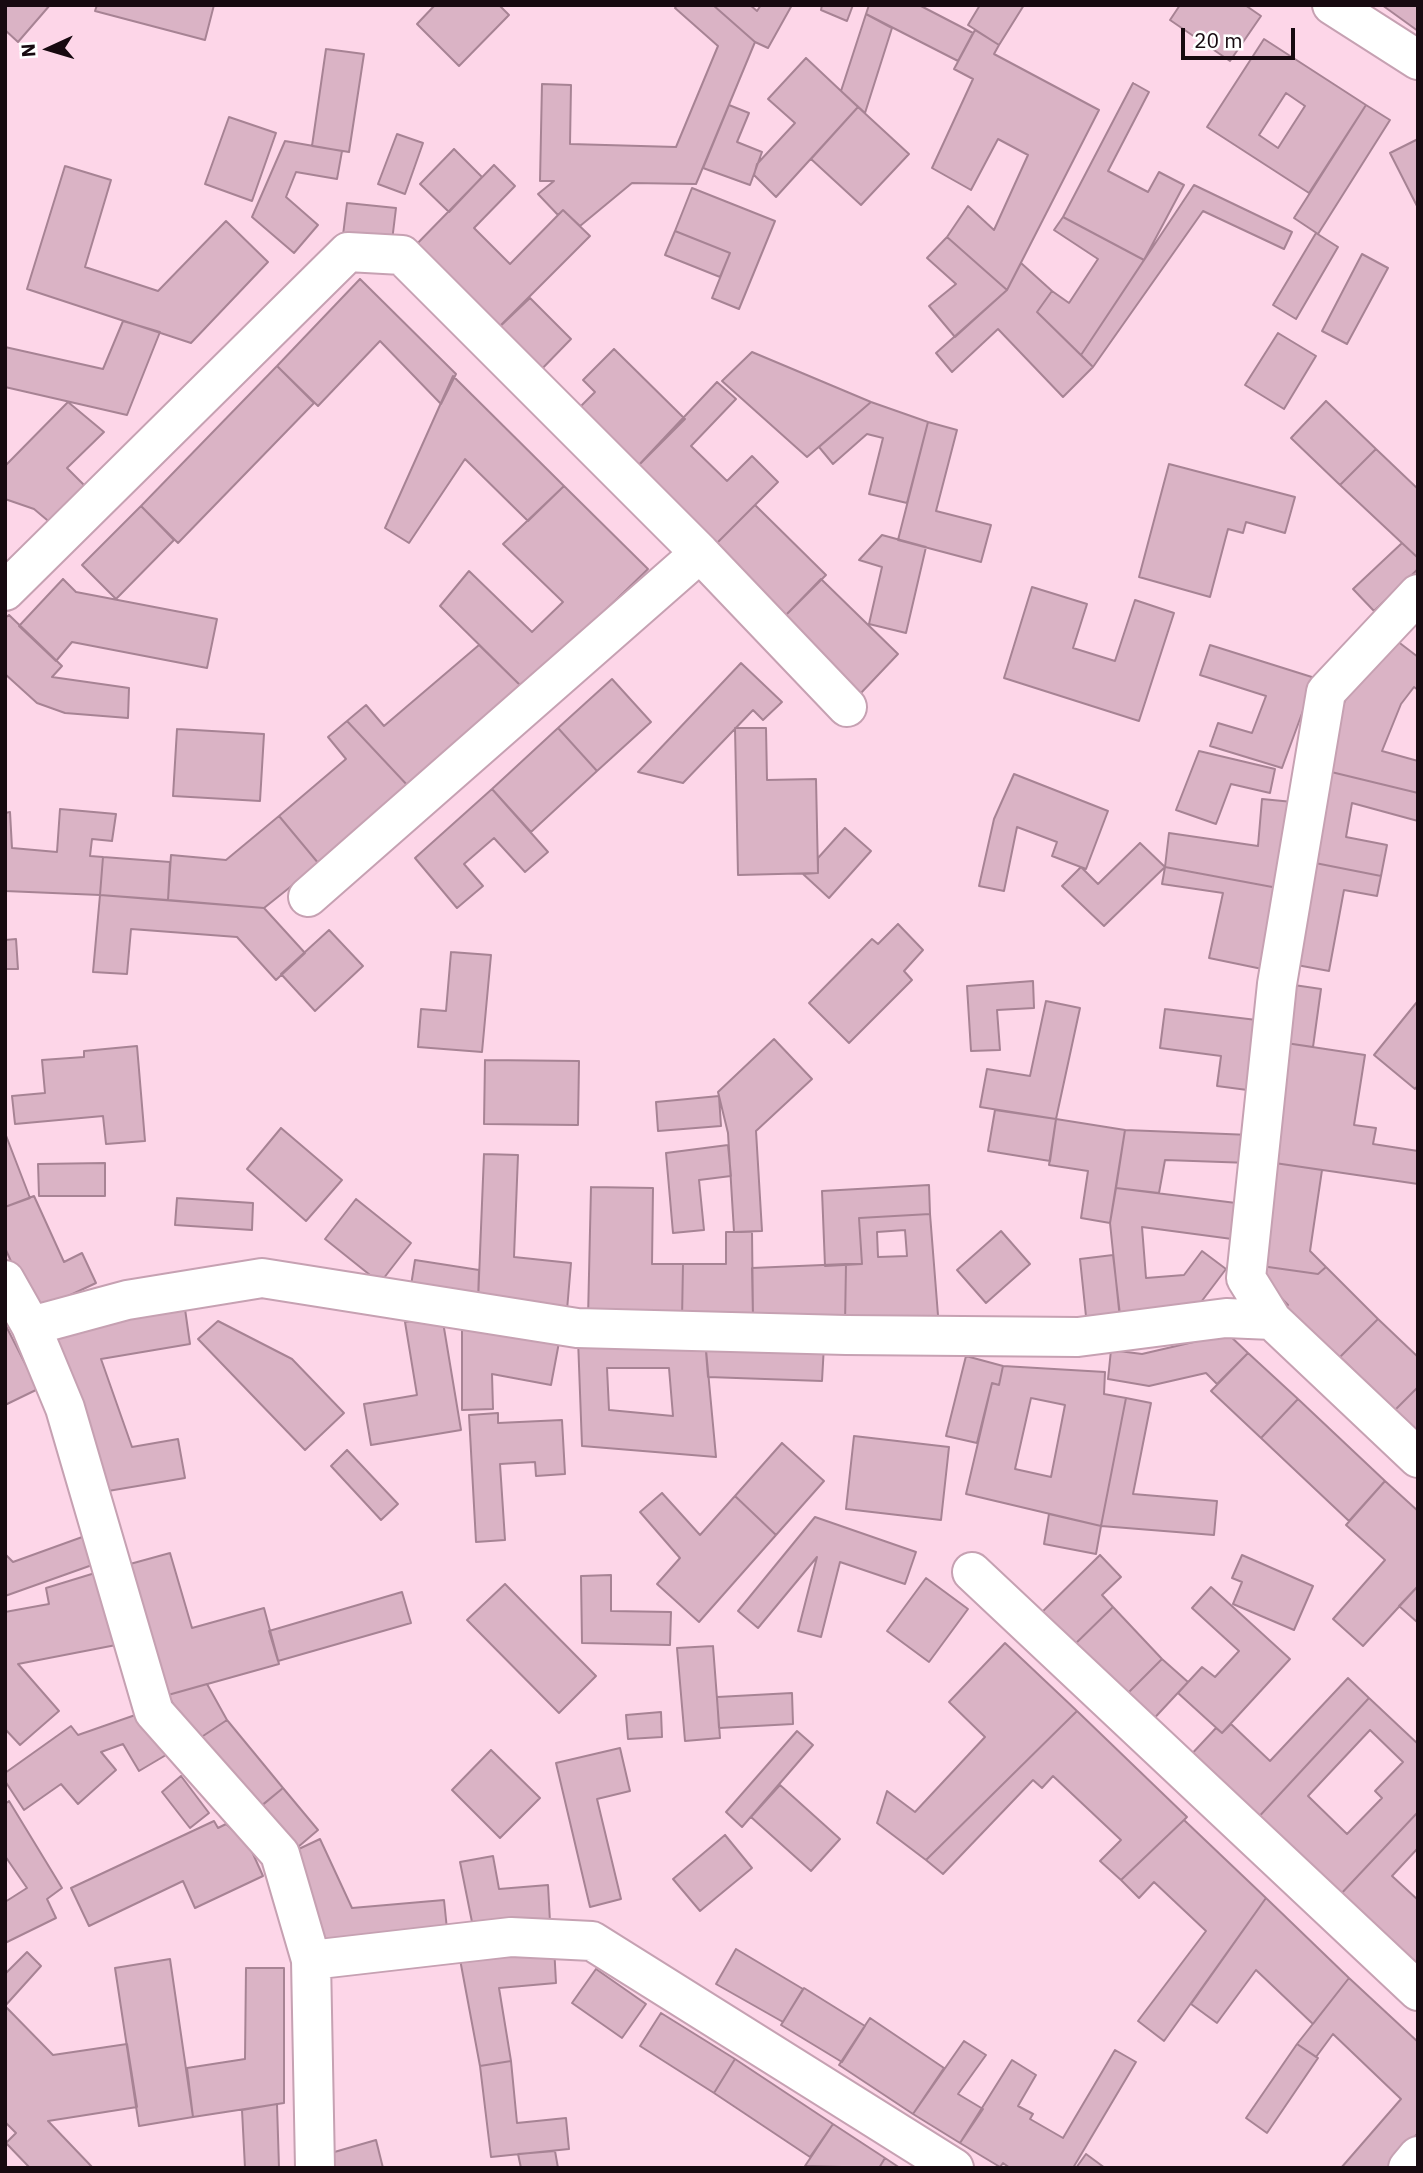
<!DOCTYPE html>
<html>
<head>
<meta charset="utf-8">
<style>
  body { margin:0 }
  #map { position:relative; width:1423px; height:2173px; overflow:hidden; background:#fdd6e8; font-family:"IBM Plex Sans",sans-serif }
  canvas { display:block }
  .frame { position:absolute; inset:0; border:7px solid #170a10; pointer-events:none }
  .north { position:absolute; left:14px; top:14px; width:70px; height:70px; -webkit-text-stroke:5px #fff; paint-order:stroke; rotate:266deg; font-size:19px; font-weight:700; line-height:28px; text-align:center; color:#170a10 }
  .north::after { content:''; display:block; margin:auto; width:24px; height:32px; background:#170a10; clip-path:polygon(50% 0,100% 100%,50% 72%,0 100%) }
  .scale { position:absolute; left:1181px; top:28px; width:114px; height:32px; box-sizing:border-box; border:4px solid #170a10; border-top:0; padding-left:9px; font-size:21px; line-height:24px; white-space:nowrap; color:#170a10; -webkit-text-stroke:5px #fff; paint-order:stroke }
</style>
</head>
<body>
<div id="map">
<canvas width="1423" height="2173"></canvas>
<div class="frame"></div>
<div class="north">N</div>
<div class="scale">20 m</div>
</div>
<script>
const context = document.querySelector('canvas').getContext('2d');
context.lineJoin = 'round';
function paint(path, color) {
  context.fillStyle = color;
  context.fill(path, 'evenodd');
}
function poly(rows) {
  const path = new Path2D();
  for (const r of rows) {
    path.moveTo(r[0], r[1]);
    for (let i = 2; i < r.length; i += 2) path.lineTo(r[i], r[i + 1]);
  }
  return path;
}
function stroke(path, color, width, dash) {
  context.strokeStyle = color;
  context.lineWidth = width;
  context.lineCap = dash ? 'butt' : 'round';
  context.setLineDash(dash || []);
  context.stroke(path);
}
const building = poly([
  [5,5,50,5,18,42,5,30,5,5],
  [97,5,214,5,205,40,95,11,97,5],
  [435,5,499,5,509,15,459,66,417,24,435,5],
  [677,5,713,5,755,42,696,184,632,183,580,226,563,210,558,215,538,194,554,181,540,181,542,84,571,85,570,144,676,147,718,46,675,8,677,5],
  [713,5,750,5,757,11,761,5,792,5,768,48,755,42,713,5],
  [822,5,853,5,847,21,821,10,822,5],
  [869,5,919,5,973,33,958,61,866,14,869,5],
  [980,5,1024,5,999,45,968,25,980,5],
  [1180,5,1245,5,1261,16,1230,61,1170,20,1180,5],
  [1382,5,1418,5,1418,31,1382,5],
  [866,14,892,28,865,113,841,91,866,14],
  [975,30,999,45,994,54,1099,110,1007,290,947,237,968,206,994,230,1028,155,998,139,971,190,932,168,973,79,954,69,975,30],
  [1264,39,1366,105,1309,193,1207,127,1264,39],
  [1286,93,1305,106,1278,148,1259,135,1286,93],
  [326,49,364,54,349,152,312,146,326,49],
  [806,58,858,107,776,197,754,175,757,164,795,123,768,99,806,58],
  [1133,83,1149,92,1108,171,1148,192,1159,172,1184,185,1144,260,1063,217,1133,83],
  [729,105,749,113,737,142,762,152,750,185,703,168,729,105],
  [1366,105,1390,120,1318,234,1294,218,1366,105],
  [858,107,909,154,861,205,811,159,858,107],
  [229,117,276,133,252,201,205,184,229,117],
  [397,134,423,143,405,194,378,184,397,134],
  [1418,139,1418,208,1390,153,1418,139],
  [285,141,342,151,337,179,296,172,286,197,318,225,294,253,252,217,285,141],
  [454,149,482,177,449,212,420,184,454,149],
  [494,165,515,186,474,228,510,264,563,210,590,236,492,334,409,252,494,165],
  [65,166,111,180,85,267,158,291,226,221,268,262,191,343,27,289,65,166],
  [1194,185,1292,232,1284,249,1203,211,1093,367,1081,355,1194,185],
  [692,188,775,221,739,309,712,298,730,253,675,231,692,188],
  [347,203,396,208,392,241,343,235,347,203],
  [1063,217,1144,260,1081,355,1037,312,1052,291,1069,303,1098,259,1054,230,1063,217],
  [675,231,730,253,720,277,665,255,675,231],
  [1316,233,1338,247,1296,319,1273,305,1316,233],
  [947,237,1007,290,955,337,929,306,956,284,927,258,947,237],
  [1362,254,1388,268,1347,344,1322,331,1362,254],
  [1021,263,1052,291,1037,312,1093,367,1063,397,998,329,952,372,936,353,1007,290,1021,263],
  [360,279,456,374,441,404,380,341,318,406,277,366,360,279],
  [530,298,571,339,535,376,492,334,530,298],
  [123,321,160,332,127,415,5,387,5,347,103,369,123,321],
  [1278,333,1316,356,1284,409,1245,385,1278,333],
  [614,349,685,419,635,469,574,413,595,392,583,380,614,349],
  [752,352,871,402,807,457,722,381,752,352],
  [277,366,314,403,178,543,141,506,277,366],
  [453,376,564,486,528,521,465,459,409,543,385,528,453,376],
  [717,382,736,399,691,446,727,481,752,456,778,482,713,547,635,469,717,382],
  [1326,401,1376,449,1340,485,1291,438,1326,401],
  [68,402,104,432,67,468,88,489,53,525,34,509,5,499,5,466,68,402],
  [871,402,928,422,907,503,869,494,883,438,867,434,833,464,819,447,871,402],
  [928,422,957,430,936,511,991,525,981,562,898,540,928,422],
  [1376,449,1418,489,1418,558,1340,485,1376,449],
  [1169,464,1295,497,1285,533,1246,522,1243,533,1228,529,1210,597,1139,577,1169,464],
  [564,486,648,569,524,689,440,606,469,571,532,632,563,602,503,544,564,486],
  [755,505,826,575,783,618,713,547,755,505],
  [141,506,174,540,116,599,82,565,141,506],
  [882,535,926,547,906,633,869,624,882,567,859,560,882,535],
  [1402,543,1418,558,1418,569,1374,611,1353,589,1402,543],
  [63,579,76,592,217,619,207,668,72,642,56,661,19,626,63,579],
  [821,579,898,654,860,694,783,618,821,579],
  [1032,587,1087,604,1073,648,1115,661,1135,600,1174,613,1139,721,1004,678,1032,587],
  [9,615,62,666,52,677,129,688,128,718,65,713,37,703,5,674,5,618,9,615],
  [1388,634,1418,657,1418,690,1414,687,1401,704,1382,751,1418,761,1418,793,1323,770,1328,742,1353,681,1388,634],
  [479,645,524,689,409,787,347,721,366,705,384,726,479,645],
  [1210,645,1315,678,1282,768,1210,746,1218,723,1252,733,1266,696,1200,675,1210,645],
  [741,663,782,702,763,720,753,710,683,783,638,772,741,663],
  [612,679,651,722,597,771,558,728,612,679],
  [347,721,409,787,319,864,279,816,346,759,328,737,347,721],
  [558,728,597,771,531,832,492,789,558,728],
  [735,728,766,728,767,780,816,779,818,873,738,875,735,728],
  [177,729,264,734,260,801,173,796,177,729],
  [1199,751,1275,769,1270,793,1231,784,1216,824,1176,810,1199,751],
  [1323,770,1418,793,1418,821,1352,803,1346,837,1387,845,1381,876,1305,861,1323,770],
  [1014,774,1108,811,1086,869,1052,856,1057,842,1017,827,1004,891,979,886,994,819,1014,774],
  [492,789,548,852,525,872,494,838,464,864,483,886,457,908,415,858,492,789],
  [1262,799,1293,802,1283,889,1165,867,1169,833,1258,846,1262,799],
  [60,809,116,814,112,841,92,839,90,856,103,857,100,895,5,891,5,813,10,812,12,848,57,852,60,809],
  [279,816,319,864,264,908,168,900,171,855,226,860,279,816],
  [845,828,871,851,829,898,803,874,818,873,818,858,845,828],
  [1140,843,1165,867,1104,926,1062,886,1081,867,1098,884,1140,843],
  [103,857,170,862,168,900,100,895,103,857],
  [1305,861,1381,876,1377,896,1344,890,1329,971,1286,963,1305,861],
  [1165,867,1283,889,1267,970,1209,958,1223,893,1162,884,1165,867],
  [100,895,264,908,305,953,276,980,237,937,131,929,127,974,93,972,100,895],
  [898,924,923,950,904,971,912,980,849,1043,809,1003,872,939,878,944,898,924],
  [329,930,363,966,315,1011,281,974,329,930],
  [16,939,18,969,5,969,5,940,16,939],
  [451,952,491,955,482,1052,418,1047,421,1009,446,1011,451,952],
  [1033,981,1034,1008,997,1010,1000,1050,971,1051,967,986,1033,981],
  [1294,985,1321,989,1313,1047,1286,1043,1294,985],
  [1046,1001,1080,1008,1056,1119,980,1107,987,1069,1030,1076,1046,1001],
  [1417,1002,1418,1085,1415,1089,1374,1055,1417,1002],
  [1165,1009,1265,1021,1255,1091,1217,1086,1221,1056,1160,1048,1165,1009],
  [774,1039,812,1079,756,1131,762,1231,734,1232,728,1133,718,1092,774,1039],
  [1286,1043,1365,1055,1354,1125,1376,1128,1373,1144,1418,1151,1418,1184,1268,1162,1286,1043],
  [137,1046,145,1141,106,1144,103,1116,15,1124,12,1096,45,1093,42,1060,84,1057,84,1051,137,1046],
  [485,1060,579,1061,578,1125,484,1124,485,1060],
  [719,1096,721,1126,658,1131,656,1102,719,1096],
  [995,1110,1056,1119,1050,1161,988,1151,995,1110],
  [1056,1119,1125,1130,1110,1223,1081,1218,1088,1171,1049,1165,1056,1119],
  [281,1128,342,1180,306,1221,247,1169,281,1128],
  [1125,1130,1251,1135,1250,1163,1165,1160,1159,1193,1116,1188,1125,1130],
  [5,1133,30,1198,5,1207,5,1133],
  [728,1145,731,1176,699,1180,704,1230,673,1233,666,1153,728,1145],
  [484,1154,518,1155,514,1257,571,1263,567,1310,478,1302,484,1154],
  [1268,1162,1322,1170,1310,1251,1326,1267,1318,1274,1254,1265,1268,1162],
  [105,1163,105,1196,39,1196,38,1164,105,1163],
  [929,1185,930,1214,859,1218,862,1264,825,1266,822,1191,929,1185],
  [591,1187,653,1188,652,1264,683,1264,682,1320,588,1318,591,1187],
  [1116,1188,1236,1203,1232,1239,1142,1227,1146,1278,1184,1275,1202,1251,1226,1269,1192,1314,1120,1319,1110,1223,1116,1188],
  [34,1196,64,1262,82,1253,96,1283,34,1312,5,1248,5,1207,34,1196],
  [177,1198,253,1203,252,1230,175,1225,177,1198],
  [356,1199,411,1243,380,1283,325,1239,356,1199],
  [930,1214,939,1328,845,1325,846,1264,862,1264,859,1218,930,1214],
  [905,1230,907,1256,878,1257,877,1232,905,1230],
  [1001,1231,1030,1264,986,1303,957,1270,1001,1231],
  [726,1232,752,1232,753,1319,682,1320,683,1264,726,1264,726,1232],
  [1113,1255,1121,1323,1087,1326,1080,1259,1113,1255],
  [415,1260,479,1270,478,1302,410,1292,415,1260],
  [846,1264,845,1325,753,1319,752,1268,846,1264],
  [1254,1265,1318,1274,1326,1267,1378,1319,1335,1362,1282,1310,1288,1305,1256,1272,1254,1265],
  [185,1309,190,1344,101,1359,132,1447,178,1439,185,1478,108,1491,51,1331,185,1309],
  [442,1316,461,1430,371,1445,364,1404,417,1395,405,1322,442,1316],
  [462,1319,560,1337,551,1385,492,1374,493,1409,462,1410,462,1319],
  [1378,1319,1418,1357,1418,1387,1395,1410,1340,1357,1378,1319],
  [218,1321,292,1359,344,1413,305,1450,198,1339,218,1321],
  [5,1324,38,1389,5,1405,5,1324],
  [1228,1334,1248,1353,1217,1384,1206,1373,1149,1386,1108,1379,1111,1350,1142,1354,1228,1334],
  [578,1339,705,1339,716,1457,582,1446,578,1339],
  [607,1368,669,1368,673,1416,609,1410,607,1368],
  [705,1339,824,1345,822,1381,708,1377,705,1339],
  [1248,1353,1298,1399,1261,1438,1211,1391,1248,1353],
  [966,1356,1003,1366,999,1385,992,1383,977,1443,946,1436,966,1356],
  [1003,1366,1105,1372,1104,1394,1126,1398,1101,1526,966,1494,992,1383,999,1385,1003,1366],
  [1031,1398,1065,1405,1051,1477,1015,1469,1031,1398],
  [1418,1387,1418,1432,1395,1410,1418,1387],
  [1126,1398,1151,1403,1133,1494,1217,1501,1214,1535,1101,1526,1126,1398],
  [1298,1399,1385,1481,1349,1521,1261,1438,1298,1399],
  [498,1413,498,1423,562,1420,565,1474,536,1476,535,1462,500,1464,505,1540,476,1542,469,1415,498,1413],
  [854,1436,949,1447,941,1520,846,1509,854,1436],
  [782,1443,824,1481,776,1535,735,1496,782,1443],
  [347,1450,398,1504,381,1520,331,1466,347,1450],
  [1385,1481,1418,1511,1418,1586,1363,1646,1333,1619,1385,1560,1346,1525,1385,1481],
  [662,1493,700,1535,735,1496,776,1535,699,1622,657,1584,680,1558,640,1512,662,1493],
  [1049,1514,1101,1526,1096,1554,1044,1544,1049,1514],
  [815,1517,916,1552,905,1584,840,1562,821,1637,798,1631,817,1557,758,1628,738,1611,815,1517],
  [85,1536,95,1564,5,1596,5,1554,13,1562,85,1536],
  [170,1553,192,1628,264,1608,279,1664,168,1695,130,1564,170,1553],
  [1100,1555,1121,1577,1102,1595,1113,1607,1070,1649,1037,1617,1100,1555],
  [1242,1555,1313,1586,1294,1630,1233,1604,1242,1582,1232,1578,1242,1555],
  [95,1573,116,1645,18,1664,59,1711,20,1745,5,1729,5,1612,49,1604,46,1588,95,1573],
  [611,1575,611,1611,671,1612,670,1645,582,1643,581,1576,611,1575],
  [926,1578,968,1609,929,1662,887,1631,926,1578],
  [505,1584,596,1676,559,1713,467,1620,505,1584],
  [1418,1586,1418,1621,1417,1622,1399,1606,1418,1586],
  [1211,1587,1290,1659,1222,1733,1178,1693,1202,1667,1215,1677,1239,1651,1192,1608,1211,1587],
  [402,1592,411,1623,278,1661,269,1631,402,1592],
  [1113,1607,1162,1659,1121,1700,1070,1649,1113,1607],
  [1005,1643,1077,1711,926,1860,877,1823,887,1791,915,1812,985,1737,949,1702,1005,1643],
  [713,1646,720,1738,685,1741,677,1648,713,1646],
  [1162,1659,1188,1682,1147,1726,1121,1700,1162,1659],
  [1348,1678,1369,1698,1254,1822,1187,1759,1216,1728,1222,1733,1231,1724,1270,1761,1348,1678],
  [207,1684,227,1720,194,1742,168,1695,207,1684],
  [792,1693,793,1724,719,1728,717,1697,792,1693],
  [1369,1698,1418,1744,1418,1812,1339,1896,1254,1822,1369,1698],
  [1370,1730,1403,1762,1375,1791,1382,1798,1347,1834,1308,1796,1370,1730],
  [1077,1711,1187,1817,1184,1820,1121,1880,1100,1861,1121,1840,1053,1776,1042,1788,1033,1780,943,1874,926,1860,1077,1711],
  [661,1712,662,1737,628,1739,626,1715,661,1712],
  [141,1713,166,1755,139,1771,123,1744,101,1752,116,1770,78,1804,61,1784,24,1810,5,1781,5,1773,71,1726,78,1735,141,1713],
  [227,1720,283,1788,253,1813,194,1742,227,1720],
  [797,1731,813,1745,742,1827,726,1812,797,1731],
  [620,1748,630,1791,597,1799,621,1899,590,1907,556,1763,620,1748],
  [491,1750,540,1798,500,1838,452,1790,491,1750],
  [181,1776,209,1813,190,1828,162,1792,181,1776],
  [780,1785,840,1839,811,1871,751,1817,780,1785],
  [283,1788,318,1830,291,1853,256,1810,283,1788],
  [9,1801,62,1888,47,1899,56,1918,5,1943,5,1902,27,1888,5,1856,5,1804,9,1801],
  [1418,1812,1418,1848,1392,1876,1418,1900,1418,1971,1339,1896,1418,1812],
  [1184,1820,1266,1898,1164,2041,1138,2021,1206,1931,1154,1882,1139,1898,1121,1880,1184,1820],
  [214,1821,218,1828,226,1824,249,1845,263,1876,195,1908,183,1881,89,1926,71,1888,214,1821],
  [725,1835,752,1868,700,1911,673,1879,725,1835],
  [320,1839,352,1908,444,1900,448,1939,329,1950,286,1855,320,1839],
  [493,1856,499,1889,548,1885,550,1922,473,1927,460,1862,493,1856],
  [1266,1898,1349,1978,1313,2024,1256,1970,1217,2023,1191,2004,1266,1898],
  [554,1946,556,1983,499,1988,511,2061,480,2066,459,1954,554,1946],
  [736,1949,803,1989,783,2022,716,1984,736,1949],
  [27,1952,41,1966,5,2006,53,2055,127,2044,137,2107,48,2121,93,2168,30,2168,6,2143,16,2133,5,2122,5,1974,27,1952],
  [170,1959,193,2117,139,2126,115,1968,170,1959],
  [246,1968,284,1968,284,2103,193,2117,187,2068,245,2059,246,1968],
  [596,1969,646,2004,622,2038,572,2003,596,1969],
  [1349,1978,1418,2042,1418,2133,1388,2168,1341,2168,1401,2099,1333,2034,1316,2057,1297,2044,1349,1978],
  [804,1988,865,2026,842,2062,781,2025,804,1988],
  [661,2013,735,2059,714,2093,640,2046,661,2013],
  [870,2018,944,2068,913,2114,839,2065,870,2018],
  [964,2041,986,2055,958,2094,983,2109,960,2143,913,2114,964,2041],
  [1297,2044,1318,2058,1267,2133,1246,2118,1297,2044],
  [1115,2050,1136,2062,1073,2168,1010,2168,1003,2163,1000,2167,960,2143,1012,2060,1036,2075,1018,2106,1033,2114,1030,2119,1063,2138,1115,2050],
  [735,2059,833,2124,810,2157,714,2093,735,2059],
  [511,2061,517,2123,566,2118,569,2149,491,2157,480,2066,511,2061],
  [277,2104,279,2168,245,2168,242,2110,277,2104],
  [833,2124,885,2158,879,2168,805,2166,833,2124],
  [376,2140,383,2168,328,2168,324,2155,376,2140],
  [555,2151,558,2168,521,2168,518,2154,555,2151],
  [1086,2154,1105,2168,1076,2168,1086,2154],
  [885,2158,900,2168,879,2168,885,2158]
]);
paint(building, '#dab3c5');
stroke(building, '#a78394', 2);
const minor = poly([
  [1332,5,1418,60],
  [5,591,348,252,402,255,700,553,847,707],
  [1418,594,1326,692,1277,984,1246,1278,1272,1320,1418,1458],
  [308,897,700,553],
  [5,1280,31,1326,65,1408,154,1712,280,1854,311,1960,315,2168],
  [31,1326,127,1300,262,1278,577,1328,846,1335,1078,1337,1226,1318,1272,1320],
  [972,1572,1418,1991],
  [311,1960,511,1937,592,1941,954,2168],
  [1408,2168,1418,2156]
]);
stroke(minor, '#c6a1b2', 42);
stroke(minor, '#fff', 38);
</script>
</body>
</html>
